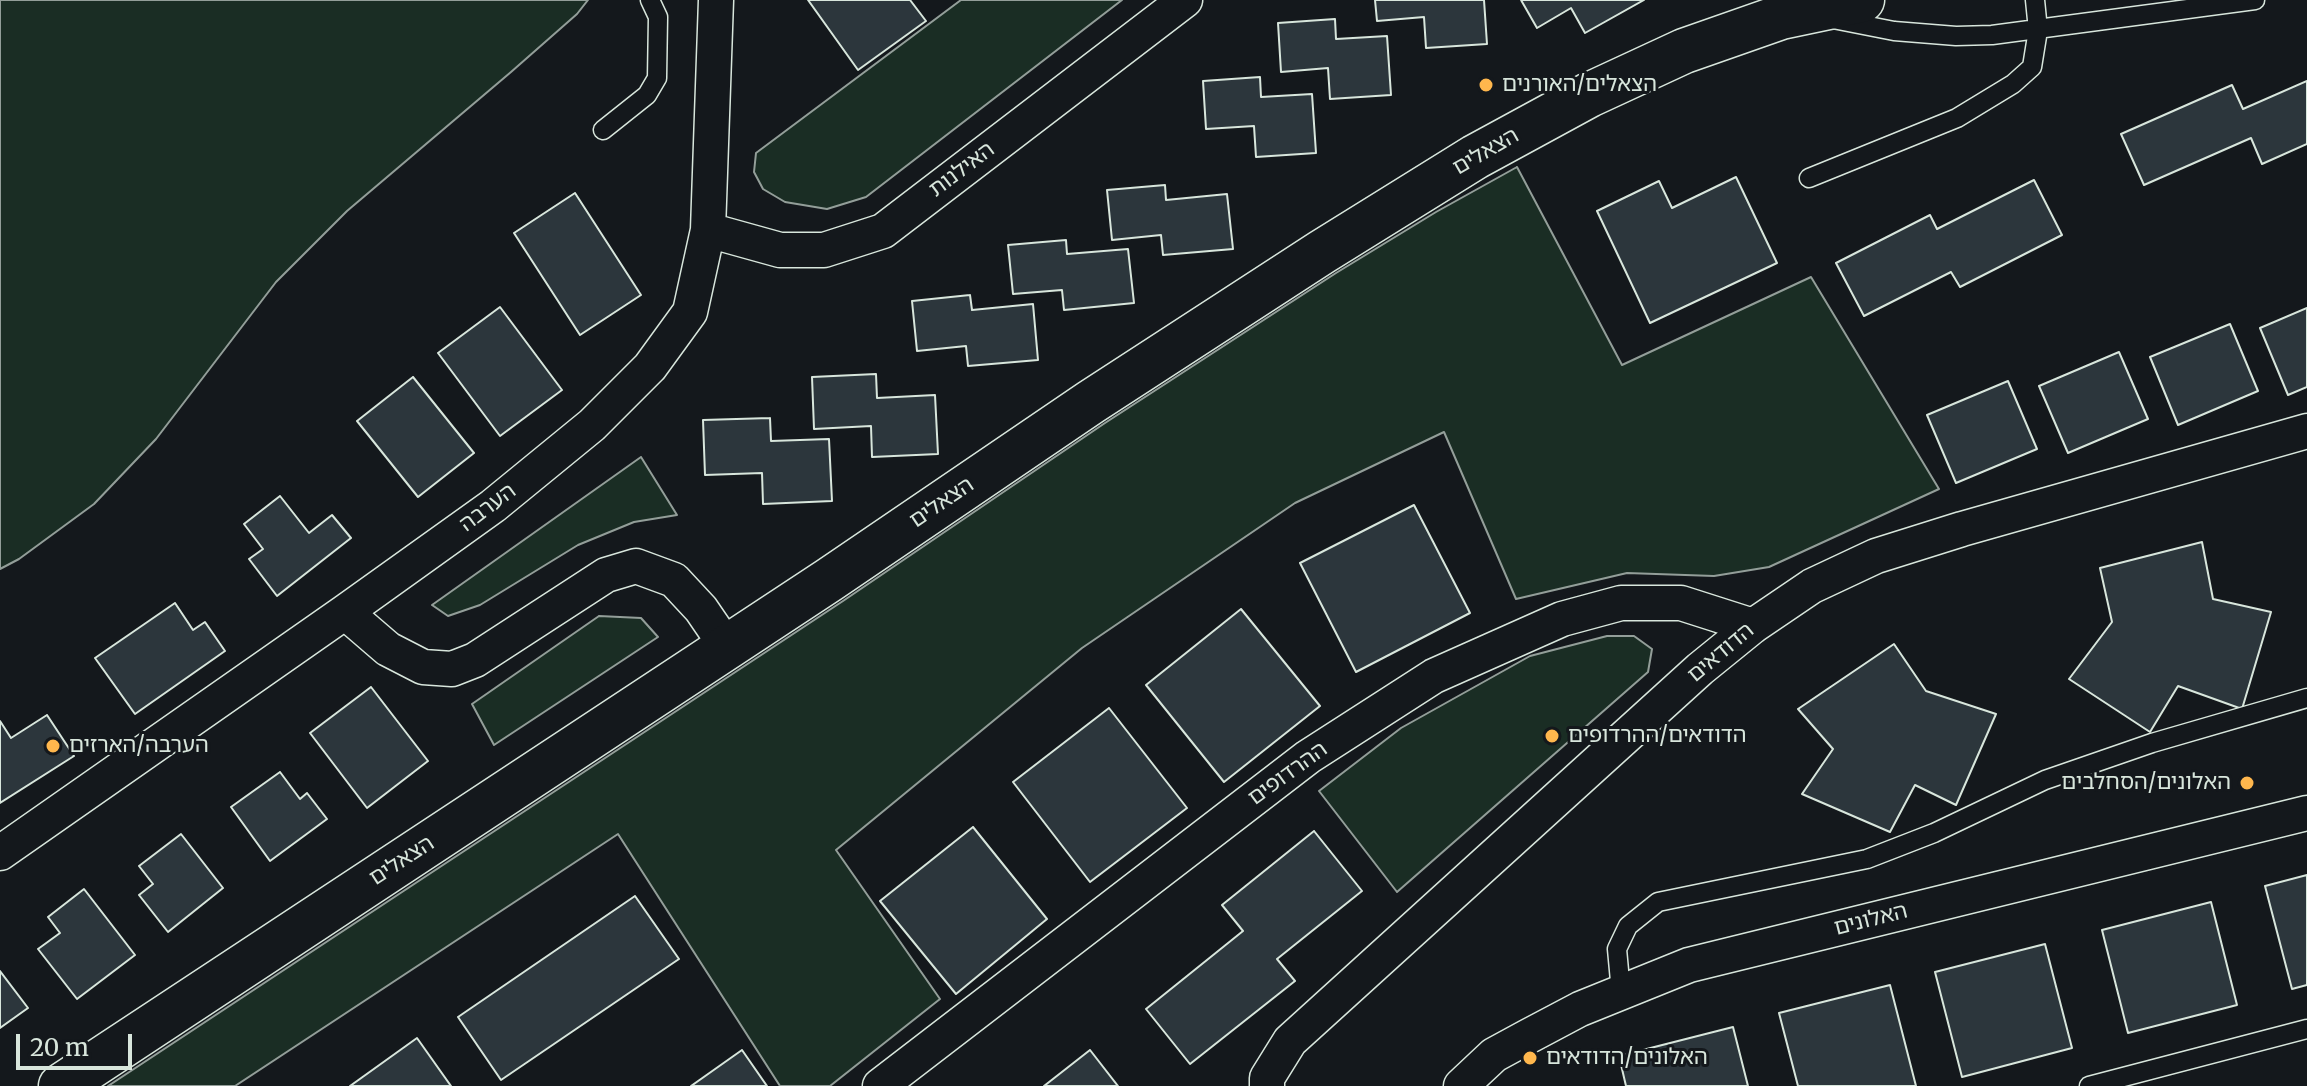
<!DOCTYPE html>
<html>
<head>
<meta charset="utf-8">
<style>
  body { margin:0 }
  #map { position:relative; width:2307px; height:1086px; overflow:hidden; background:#14181c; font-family:Merriweather,serif }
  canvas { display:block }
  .scale { position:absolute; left:16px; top:1034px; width:116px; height:36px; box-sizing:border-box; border:4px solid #d8e6dc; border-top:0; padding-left:10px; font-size:24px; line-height:28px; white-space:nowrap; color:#d8e6dc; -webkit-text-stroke:6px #14181c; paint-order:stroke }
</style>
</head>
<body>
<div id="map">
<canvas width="2307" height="1086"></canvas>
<div class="scale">20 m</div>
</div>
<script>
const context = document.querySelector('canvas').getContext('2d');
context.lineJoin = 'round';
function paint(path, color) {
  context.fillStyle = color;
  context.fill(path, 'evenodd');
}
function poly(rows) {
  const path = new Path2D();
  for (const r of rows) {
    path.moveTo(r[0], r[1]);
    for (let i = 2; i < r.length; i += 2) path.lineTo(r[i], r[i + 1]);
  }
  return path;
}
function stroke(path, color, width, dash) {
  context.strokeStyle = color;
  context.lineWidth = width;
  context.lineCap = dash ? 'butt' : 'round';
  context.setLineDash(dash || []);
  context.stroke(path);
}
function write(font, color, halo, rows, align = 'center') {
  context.font = font + ' Merriweather,"Noto Sans Hebrew",serif';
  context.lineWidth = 6;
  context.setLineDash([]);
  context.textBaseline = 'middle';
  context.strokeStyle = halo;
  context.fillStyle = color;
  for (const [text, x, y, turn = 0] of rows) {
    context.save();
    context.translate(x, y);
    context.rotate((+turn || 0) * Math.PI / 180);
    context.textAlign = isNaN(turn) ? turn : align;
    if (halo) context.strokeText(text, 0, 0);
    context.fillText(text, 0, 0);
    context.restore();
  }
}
const green = poly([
  [0,0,588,0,577,14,511,72,347,211,276,282,156,439,94,504,19,559,0,569,0,0],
  [961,0,1122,0,866,197,827,209,785,202,763,189,754,172,756,153,961,0],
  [1517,167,1622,365,1811,277,1939,489,1769,567,1714,576,1627,573,1516,599,1444,432,1295,503,1082,648,836,850,940,999,830,1086,780,1086,618,834,235,1086,108,1086,843,601,1105,423,1336,273,1436,212,1517,167],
  [641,457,677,515,634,522,578,545,480,605,448,616,432,605,641,457],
  [599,616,641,618,658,637,494,745,472,704,599,616],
  [1607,636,1634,636,1652,649,1648,672,1397,892,1319,791,1401,728,1530,656,1607,636]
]);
paint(green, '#1a2d24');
stroke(green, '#939e99', 2);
const building = poly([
  [808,0,910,0,926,21,858,70,808,0],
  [1375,0,1484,0,1487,44,1426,48,1424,17,1377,21,1375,0],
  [1521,0,1644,0,1585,33,1571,8,1537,28,1521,0],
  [1335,19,1336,39,1387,36,1391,95,1330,99,1328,68,1281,72,1278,23,1335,19],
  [1260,77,1261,97,1312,94,1316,153,1256,157,1254,126,1206,129,1203,81,1260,77],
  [2307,81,2307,144,2262,164,2251,138,2144,185,2121,134,2232,85,2243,109,2307,81],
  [1736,177,1777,263,1650,323,1597,211,1659,181,1672,208,1736,177],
  [2034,180,2062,235,1960,287,1951,272,1864,316,1836,263,1930,215,1937,229,2034,180],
  [1165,185,1166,200,1227,194,1233,249,1163,255,1161,235,1112,240,1107,190,1165,185],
  [575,193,641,295,580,335,514,233,575,193],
  [1066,240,1067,254,1128,249,1134,303,1064,310,1062,290,1013,294,1008,245,1066,240],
  [970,295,972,310,1033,304,1038,360,968,366,966,346,917,351,912,301,970,295],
  [500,307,562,390,500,436,438,353,500,307],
  [2307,308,2307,387,2288,395,2260,328,2307,308],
  [2230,324,2258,391,2178,425,2150,357,2230,324],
  [2119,352,2148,419,2068,453,2039,386,2119,352],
  [876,374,877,398,935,395,938,454,872,457,871,426,814,429,812,377,876,374],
  [413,377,474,453,418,497,357,421,413,377],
  [2008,381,2037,449,1956,483,1927,415,2008,381],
  [770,418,771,441,829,439,832,501,763,504,762,473,705,475,703,420,770,418],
  [280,496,309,533,332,515,351,538,277,596,249,559,263,549,244,524,280,496],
  [1414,505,1470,613,1356,672,1300,563,1414,505],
  [2202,542,2213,599,2271,612,2242,709,2178,686,2150,732,2069,679,2112,622,2100,568,2202,542],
  [175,603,193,630,205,622,225,651,135,714,95,658,175,603],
  [1241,609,1320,706,1224,782,1146,685,1241,609],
  [1894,644,1926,691,1996,714,1956,805,1915,785,1890,832,1802,794,1833,749,1798,709,1894,644],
  [371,687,428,761,367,808,310,733,371,687],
  [1109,708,1187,808,1090,882,1013,782,1109,708],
  [47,715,74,756,0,803,0,721,11,738,47,715],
  [280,772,300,799,307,793,327,819,270,861,231,807,280,772],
  [973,827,1047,919,956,994,880,901,973,827],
  [1314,831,1362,891,1277,959,1295,981,1190,1064,1146,1009,1243,931,1222,905,1314,831],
  [181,834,223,888,168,932,139,895,153,884,139,866,181,834],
  [2307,875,2307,985,2292,989,2265,886,2307,875],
  [84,889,135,955,77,999,38,949,60,933,48,917,84,889],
  [635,896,679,959,501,1080,458,1017,635,896],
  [2211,902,2237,1005,2128,1033,2102,930,2211,902],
  [2045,944,2072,1048,1962,1077,1935,972,2045,944],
  [0,971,28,1008,0,1028,0,971],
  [1890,985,1916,1086,1798,1086,1779,1013,1890,985],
  [1733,1027,1748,1086,1626,1086,1619,1056,1733,1027],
  [417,1038,451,1086,350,1086,417,1038],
  [742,1050,767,1086,691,1086,742,1050],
  [1090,1050,1118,1086,1044,1086,1090,1050]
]);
paint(building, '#2c363c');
stroke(building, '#d8e6dc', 2);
const service = poly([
  [1833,19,1894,31,1956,36,1992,35,2255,0],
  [603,130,647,95,657,78,658,17,650,0],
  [1809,178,1957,118,2013,84,2032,67,2038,30,2035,0],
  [1621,992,1617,949,1628,926,1658,902,1867,859,1934,833,2045,780,2152,743,2307,698],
  [2089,1086,2307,1029]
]);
const minor = poly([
  [708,230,780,250,824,250,883,231,1185,0],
  [345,612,388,649,423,667,452,669,475,660,606,575,636,566,674,580,701,609,727,647],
  [0,853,345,612,493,506,592,425,650,367,690,312,708,230,716,0],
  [880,1086,1308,757,1434,676,1562,619,1621,603,1681,603,1753,626],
  [1267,1086,1267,1078,1290,1041,1700,669,1753,626,1812,586,1876,556,1962,529,2307,431],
  [1461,1086,1494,1055,1529,1036,1580,1009,1689,965,2307,813]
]);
const tertiary = poly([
  [61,1086,829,580,1091,402,1322,252,1475,157,1589,95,1684,51,1781,17,1862,0]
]);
stroke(service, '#d8e6dc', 21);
stroke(minor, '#d8e6dc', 37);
stroke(tertiary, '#d8e6dc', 47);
stroke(service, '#14181c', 18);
stroke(minor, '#14181c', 34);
stroke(tertiary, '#14181c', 44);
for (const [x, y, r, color] of [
  [1486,85,8,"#ffb74d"],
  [1552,736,8,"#ffb74d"],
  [53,746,8,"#ffb74d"],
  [2247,783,8,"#ffb74d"],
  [1530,1058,8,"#ffb74d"]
]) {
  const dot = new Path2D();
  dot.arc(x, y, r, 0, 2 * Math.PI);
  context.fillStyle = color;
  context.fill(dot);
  stroke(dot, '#14181c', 3);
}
write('22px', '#d8e6dc', '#14181c', [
  ["הצאלים/האורנים",1502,85],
  ["הדודאים/ההרדופים",1568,736],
  ["הערבה/הארזים",69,746],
  ["האלונים/הסחלבים",2231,783,"right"],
  ["האלונים/הדודאים",1546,1058]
], 'left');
write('22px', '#d8e6dc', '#14181c', [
  ["הצאלים",1486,152,-30],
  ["האילנות",962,170,-37],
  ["הצאלים",942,503,-34],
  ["הערבה",488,508,-37],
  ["הדודאים",1721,653,-40],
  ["ההרדופים",1288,774,-36],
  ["הצאלים",402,861,-33],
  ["האלונים",1871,920,-14]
]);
</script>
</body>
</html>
